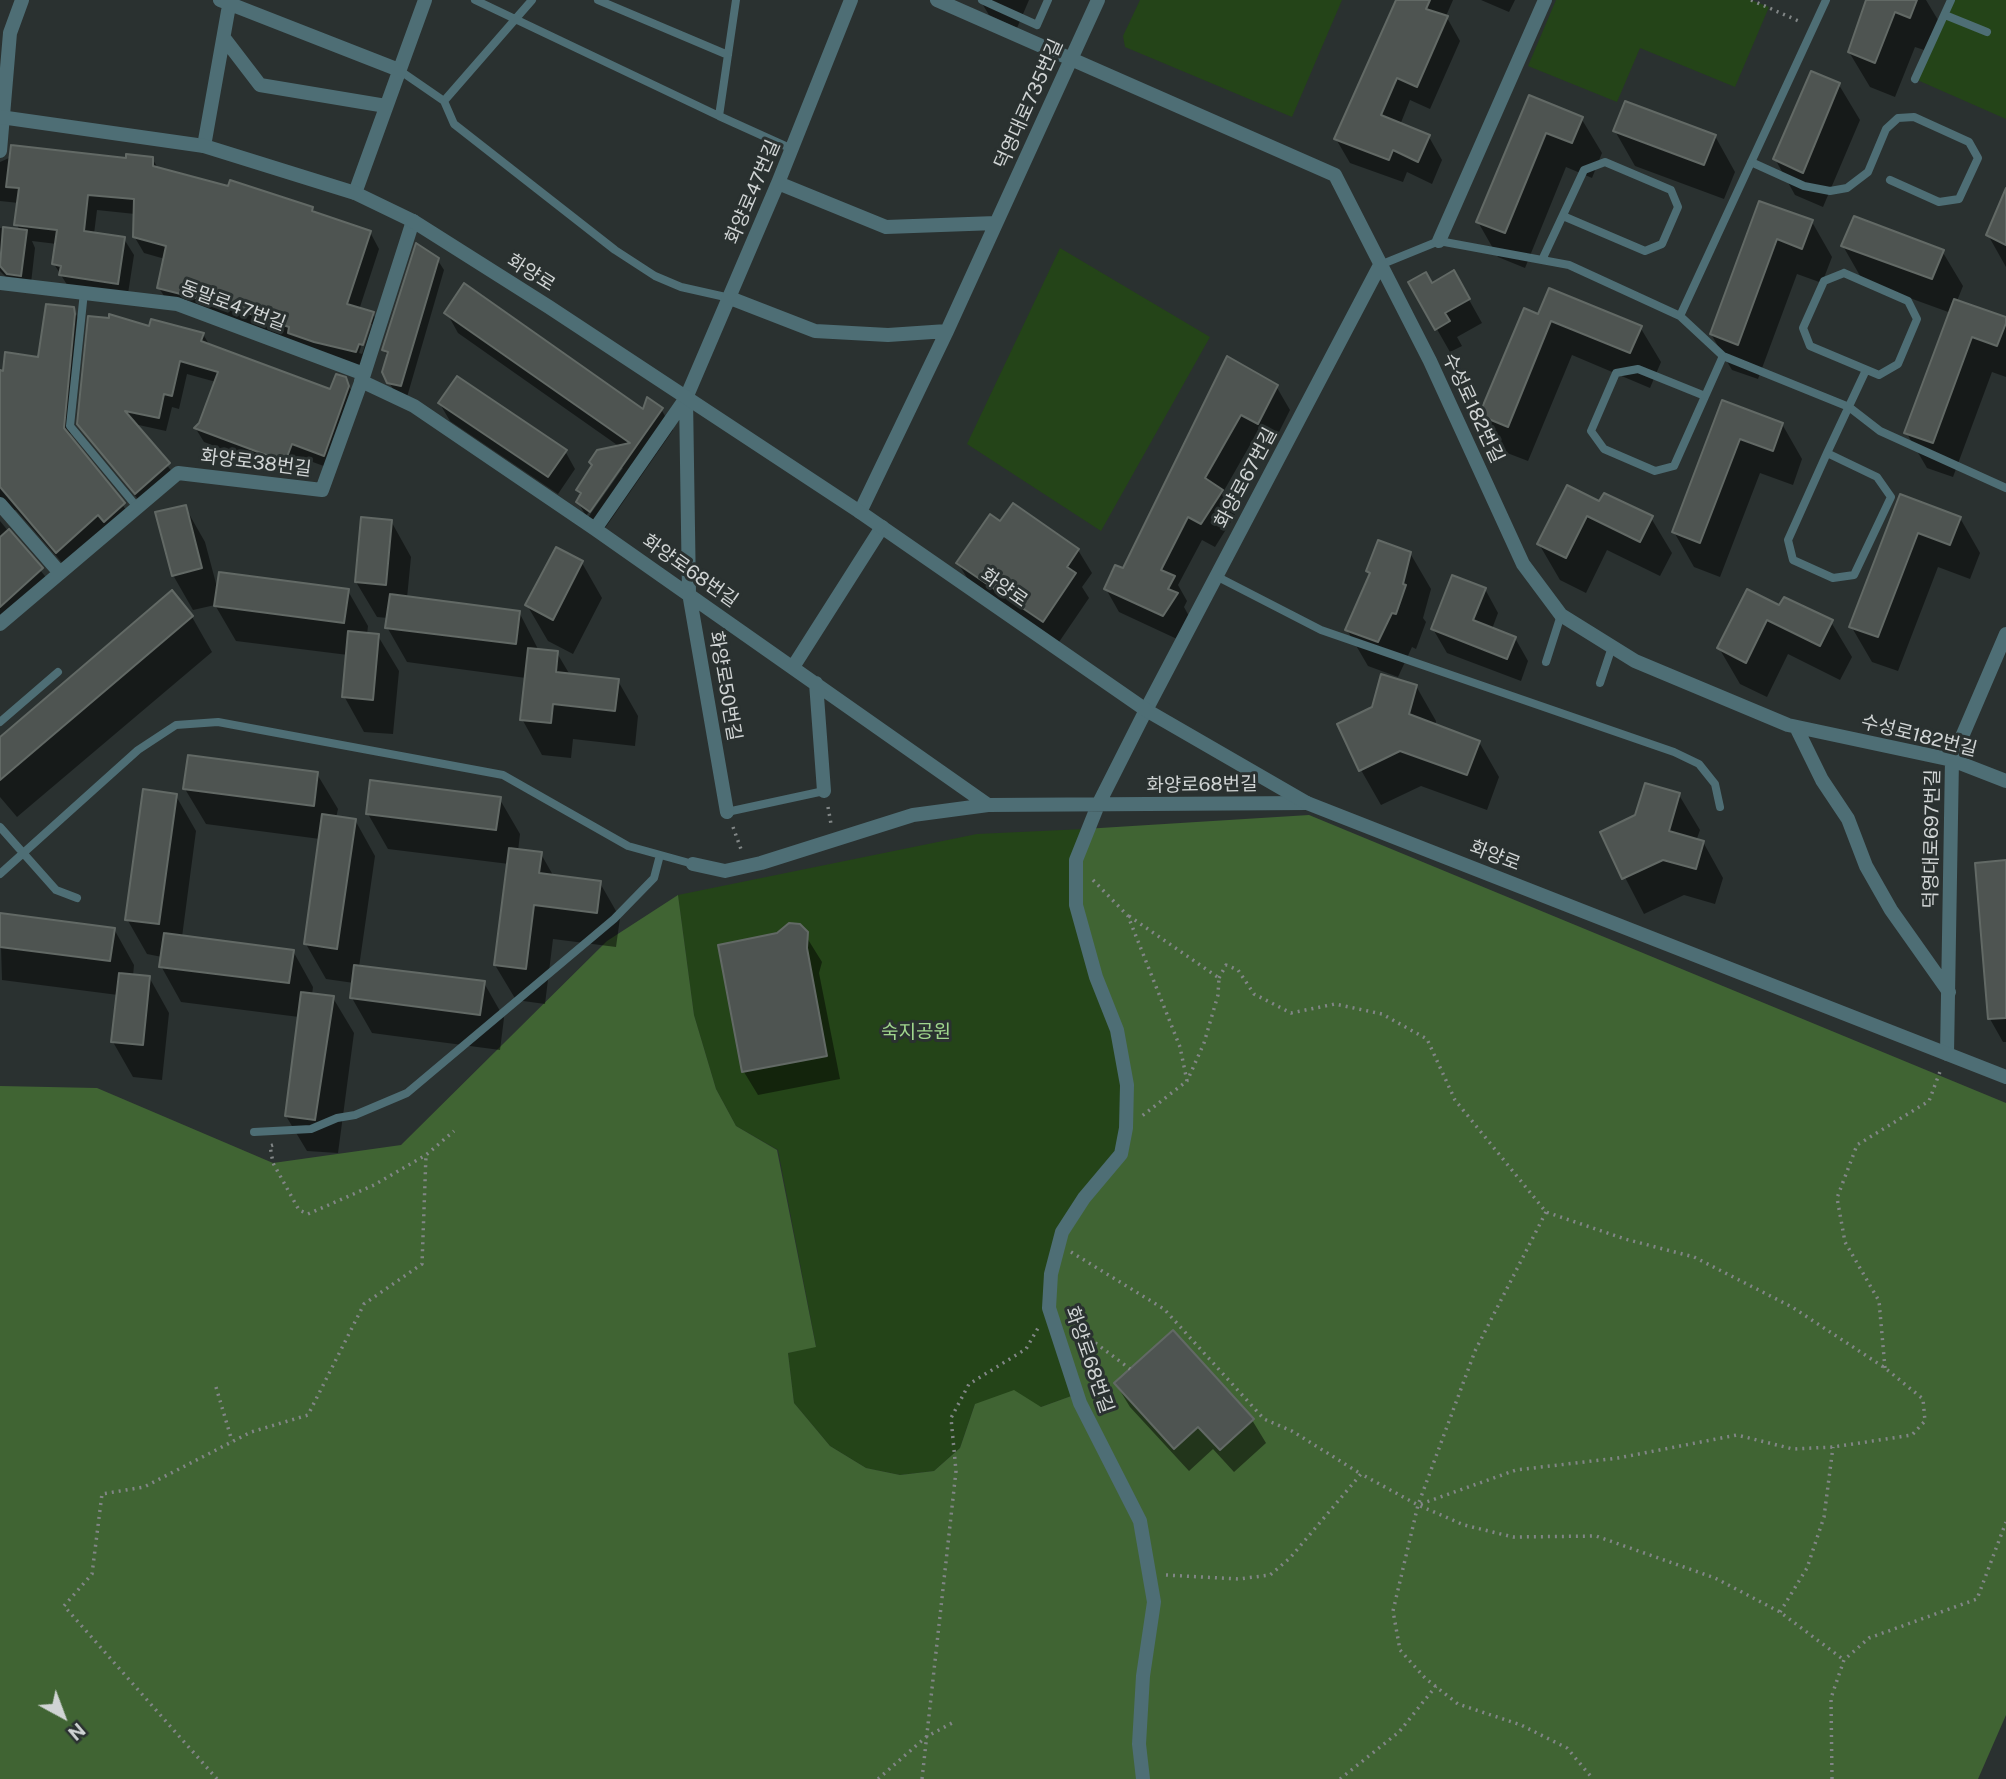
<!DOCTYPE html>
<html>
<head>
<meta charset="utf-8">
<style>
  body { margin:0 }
  #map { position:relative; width:2006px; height:1779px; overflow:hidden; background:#2a3130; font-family:"Public Sans",sans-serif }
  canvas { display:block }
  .north { position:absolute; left:28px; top:1681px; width:70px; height:70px; -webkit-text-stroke:5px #2a3130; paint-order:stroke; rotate:139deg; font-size:19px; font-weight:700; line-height:28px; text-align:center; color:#d0d4d4 }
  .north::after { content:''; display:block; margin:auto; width:24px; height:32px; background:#d0d4d4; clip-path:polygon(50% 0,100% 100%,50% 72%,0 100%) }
</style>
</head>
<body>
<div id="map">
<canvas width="2006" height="1779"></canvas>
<div class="north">N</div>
</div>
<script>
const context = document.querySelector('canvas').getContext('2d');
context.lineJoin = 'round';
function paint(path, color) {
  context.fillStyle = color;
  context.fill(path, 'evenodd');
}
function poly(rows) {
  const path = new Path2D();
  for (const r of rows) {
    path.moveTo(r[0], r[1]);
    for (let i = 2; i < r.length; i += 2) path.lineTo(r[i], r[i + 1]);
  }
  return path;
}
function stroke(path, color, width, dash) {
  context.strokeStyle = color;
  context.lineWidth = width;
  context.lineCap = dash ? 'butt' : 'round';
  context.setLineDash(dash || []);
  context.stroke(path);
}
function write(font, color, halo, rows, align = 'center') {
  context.font = font + ' "Public Sans","Noto Sans KR",sans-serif';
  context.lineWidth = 6;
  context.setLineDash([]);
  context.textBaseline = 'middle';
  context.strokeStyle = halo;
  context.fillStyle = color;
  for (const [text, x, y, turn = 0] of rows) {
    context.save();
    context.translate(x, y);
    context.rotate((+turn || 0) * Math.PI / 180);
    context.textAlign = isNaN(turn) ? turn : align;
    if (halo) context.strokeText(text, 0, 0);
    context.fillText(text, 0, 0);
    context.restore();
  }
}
paint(poly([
  [1140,0,1342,0,1292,117,1125,47,1123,36],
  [1556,0,1751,0,1769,7,1735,87,1640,48,1617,102,1528,66],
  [1950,0,2006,0,2006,119,1915,79],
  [1060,248,1210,337,1101,531,967,444],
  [1084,829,1112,1032,1122,1085,1122,1128,1074,1395,1041,1407,975,1404,960,1448,934,1471,900,1475,866,1468,830,1446,794,1403,788,1353,816,1346,778,1150,736,1126,716,1089,694,1015,678,895,977,834]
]), '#244418');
paint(poly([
  [1309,815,2006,1103,2006,1715,1978,1779,0,1779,0,1086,97,1088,273,1163,401,1145,607,941,678,895,694,1015,716,1089,736,1126,777,1150,816,1347,788,1353,794,1403,830,1446,866,1468,900,1475,934,1471,960,1448,975,1404,1014,1390,1041,1407,1074,1395,1045,1310,1059,1230,1117,1152,1122,1128,1122,1085,1112,1032,1072,906,1084,829]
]), '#406433');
paint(poly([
  [980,0,1029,0,1017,28,989,15],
  [1398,0,1453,0,1446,16,1460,41,1430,109,1410,100,1400,125,1429,137,1442,160,1432,184,1407,172,1403,182,1350,163,1336,139],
  [1481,0,1515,0,1509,12],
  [1869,0,1926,0,1941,25,1930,52,1915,47,1895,97,1870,87,1849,52],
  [1839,85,1860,120,1823,207,1795,195,1775,159],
  [1530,97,1581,118,1602,153,1592,178,1566,167,1525,268,1498,257,1478,222],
  [1615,131,1715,136,1735,172,1724,199,1635,166],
  [12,147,128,160,152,158,159,170,312,208,316,214,370,232,379,249,359,310,373,314,382,330,365,368,169,304,159,288,165,259,144,253,134,236,135,214,97,210,94,234,124,239,134,255,127,300,71,291,54,264,57,244,32,241,35,248,30,292,19,290,0,271,0,228,20,230,16,224,19,203,0,201,0,162,9,158],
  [368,324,372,324,362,354,359,353],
  [2006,192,2006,267,1988,235],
  [1760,203,1812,222,1832,257,1822,283,1797,274,1758,379,1732,370,1711,334],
  [1843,246,1942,251,1963,286,1957,301,2006,319,2006,377,1992,372,1953,477,1927,468,1906,432,1951,313,1863,281],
  [437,259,444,270,407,397,396,394,389,382,388,358,384,350],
  [1454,273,1482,323,1457,337,1462,346,1450,352,1410,282,1432,285],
  [73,309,80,321,70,438,131,516,64,565,16,510,0,510,0,372,39,359],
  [447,313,644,412,661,409,673,430,603,531,587,519,623,468,619,468,586,516,578,502,581,496,578,490,620,447,458,333],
  [1539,316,1640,327,1661,362,1650,388,1572,355,1528,461,1502,451,1481,415],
  [150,328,203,334,210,346,331,392,344,379,353,393,332,469,299,457,293,475,204,442,196,429,216,382,187,374,179,409,172,407,166,431,134,424,177,478,144,507,79,424],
  [1227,359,1276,386,1290,410,1272,446,1254,438,1222,494,1235,515,1215,547,1202,540,1178,585,1187,601,1184,607,1190,618,1177,639,1119,612,1106,589,1124,570],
  [1723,402,1782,424,1802,459,1793,485,1760,473,1720,577,1694,567,1674,532],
  [440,404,565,451,575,469,558,494,450,421],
  [1901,496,1960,518,1980,553,1970,579,1938,567,1898,671,1872,662,1851,626],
  [1600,503,1651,518,1672,553,1660,576,1607,550,1586,593,1560,580,1539,544],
  [185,507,205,542,218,591,348,591,368,626,367,635,378,636,399,671,393,734,364,732,344,696,348,655,236,641,215,605,193,610,173,575],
  [0,521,49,581,0,628],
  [391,521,411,557,407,598,519,612,539,651,557,653,570,675,618,681,638,716,635,746,573,739,571,758,542,755,522,719,526,678,407,662,387,627,388,618,377,617,356,582],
  [1078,550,1092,573,1082,587,1089,598,1057,645,972,586,958,563],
  [1410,553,1431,589,1423,618,1426,622,1416,649,1412,647,1398,677,1368,666,1347,630,1370,575,1368,571],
  [582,563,602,598,573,654,548,641,527,605],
  [1485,589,1498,613,1492,629,1515,638,1528,661,1521,681,1447,653,1433,629],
  [1780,608,1831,622,1852,657,1840,680,1788,654,1767,697,1740,684,1719,648],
  [192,617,212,652,17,817,0,797,0,739],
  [1416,686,1436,721,1435,726,1479,742,1499,777,1487,810,1421,786,1381,805,1361,770],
  [317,774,338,809,336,818,355,820,375,856,359,967,484,983,504,1018,500,1050,372,1033,352,998,354,983,326,979,306,944,320,839,206,824,185,789],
  [1679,795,1700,830,1696,841,1703,842,1723,878,1715,904,1684,895,1644,914,1602,833],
  [176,796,196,831,182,937,293,951,313,987,312,995,333,998,354,1033,338,1153,307,1151,286,1116,299,1017,181,1002,161,966,162,957,147,954,127,919],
  [499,798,520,834,518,851,541,854,554,877,600,883,620,918,616,947,553,939,545,1004,516,1000,495,965,509,864,388,849,368,814],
  [2006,862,2006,1042,2003,1042,1990,1019],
  [0,915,114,929,134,965,133,976,149,977,169,1013,162,1080,133,1077,113,1042,118,995,2,980],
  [799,925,822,962,819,973,840,1079,758,1095,744,1072,778,935],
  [1116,1384,1252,1420,1266,1443,1234,1472,1213,1449,1189,1471,1130,1407]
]), '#0007');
const building = poly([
  [1396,0,1430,0,1426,9,1448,16,1417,87,1397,78,1381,115,1430,135,1418,162,1393,150,1389,160,1334,139,1396,0],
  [1866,0,1917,0,1910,18,1895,12,1875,63,1848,52,1866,0],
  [1811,71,1840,83,1803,173,1773,159,1811,71],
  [1529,95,1583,117,1572,143,1546,133,1505,233,1476,222,1529,95],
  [1625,101,1716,135,1704,165,1613,131,1625,101],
  [11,145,126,158,126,154,153,157,153,166,228,186,230,180,313,207,312,211,371,231,347,304,374,312,363,345,359,344,356,352,314,342,288,333,289,327,228,306,157,288,166,246,133,237,134,199,88,195,84,231,125,237,118,284,59,275,61,266,52,264,57,230,14,225,19,188,6,187,11,145],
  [2006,188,2006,245,1986,235,2006,188],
  [1759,201,1813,220,1802,249,1777,239,1738,345,1710,334,1759,201],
  [1854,216,1944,250,1932,279,1841,246,1854,216],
  [3,227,27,230,21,276,7,274,0,266,3,227],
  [416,243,439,258,401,386,387,383,382,372,388,352,382,350,416,243],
  [1454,270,1470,299,1445,313,1450,321,1435,330,1408,282,1426,272,1432,283,1454,270],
  [464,283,643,409,647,397,663,408,590,512,576,502,581,493,576,490,592,465,589,462,597,450,630,443,444,313,464,283],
  [1549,288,1642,326,1630,353,1551,321,1508,427,1479,415,1524,308,1538,314,1549,288],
  [1954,299,2006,317,2006,323,1997,346,1972,337,1933,443,1904,433,1954,299],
  [46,304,74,307,75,314,64,428,125,503,104,522,98,515,56,553,0,487,0,370,3,371,5,352,38,357,46,304],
  [109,314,149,326,151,319,204,333,201,341,330,389,336,374,346,377,349,386,324,456,292,444,285,462,194,428,199,423,218,372,180,361,172,396,164,394,159,418,125,411,170,463,135,494,77,424,88,316,109,318,109,314],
  [1227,356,1278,385,1258,424,1241,415,1205,478,1223,490,1201,524,1188,517,1161,570,1175,576,1168,589,1178,593,1163,616,1104,589,1115,565,1123,568,1227,356],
  [457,376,567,450,548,477,438,403,457,376],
  [1722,400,1783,423,1773,451,1740,439,1700,543,1672,532,1722,400],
  [1567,485,1599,501,1604,493,1653,516,1640,542,1587,516,1566,558,1537,544,1567,485],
  [1900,494,1961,517,1950,545,1918,533,1878,637,1849,627,1900,494],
  [1013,503,1079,549,1067,567,1076,573,1043,622,956,563,990,514,1000,521,1013,503],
  [186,505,202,568,172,576,155,512,186,505],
  [361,517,392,520,386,585,355,582,361,517],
  [9,529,43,568,0,607,0,537,9,529],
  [1378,540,1411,552,1403,584,1406,585,1396,614,1392,613,1378,642,1345,630,1370,573,1366,571,1378,540],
  [556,547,583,561,553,620,525,605,556,547],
  [219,572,349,589,344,623,214,606,219,572],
  [1452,575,1486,588,1473,620,1516,637,1507,659,1431,629,1452,575],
  [1747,589,1779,605,1784,597,1833,620,1820,646,1767,620,1746,663,1717,648,1747,589],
  [172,590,193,616,0,780,0,737,172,590],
  [390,594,520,611,516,644,385,628,390,594],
  [348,631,379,634,373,700,342,697,348,631],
  [528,648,558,651,556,672,619,679,615,711,553,704,551,723,520,720,528,648],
  [1381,674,1417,685,1409,714,1480,741,1467,775,1400,751,1359,771,1337,724,1372,707,1381,674],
  [188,755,318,772,314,806,183,789,188,755],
  [370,780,501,797,496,830,366,814,370,780],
  [1645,783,1680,793,1669,831,1704,841,1696,869,1663,860,1622,879,1600,832,1635,815,1645,783],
  [143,789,177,794,159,924,125,920,143,789],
  [322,814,356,819,337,949,304,944,322,814],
  [509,848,542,852,539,873,601,881,597,913,534,905,526,969,494,965,509,848],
  [2006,860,2006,1018,1988,1019,1975,863,2006,860],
  [0,913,115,928,110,961,0,947,0,913],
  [789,923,800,924,808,932,807,948,827,1056,742,1072,718,945,777,933,789,923],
  [164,933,294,950,289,983,159,967,164,933],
  [354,965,485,981,480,1015,350,998,354,965],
  [119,973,150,976,143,1045,111,1042,119,973],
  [301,992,334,996,315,1120,285,1116,301,992],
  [1173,1330,1254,1419,1220,1450,1198,1427,1174,1449,1114,1383,1173,1330]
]);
paint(building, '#4e5451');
stroke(building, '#626965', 2);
stroke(poly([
  [1751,0,1801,22],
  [828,807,831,824],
  [733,827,742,852],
  [1093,880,1128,916,1180,1047,1187,1081,1142,1116],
  [1129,916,1219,978,1218,995,1204,1043,1188,1079],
  [1219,978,1226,965,1238,970,1254,994,1291,1013,1335,1004,1382,1014,1427,1039,1455,1100,1546,1212,1625,1239,1694,1257,1792,1307,1885,1368,1923,1399,1925,1421,1912,1435,1833,1447,1793,1449,1737,1435,1618,1458,1516,1470,1418,1505],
  [273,1145,270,1146,273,1163,299,1210,308,1214,374,1185,426,1155,454,1131],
  [1546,1212,1475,1351,1418,1505,1393,1611,1400,1650,1425,1678,1458,1704,1521,1725,1567,1748,1593,1779],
  [1071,1252,1164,1309,1264,1419,1292,1431,1361,1474],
  [1073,1326,1130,1369],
  [1885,1368,1879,1301,1845,1242,1837,1198,1857,1145,1929,1101,1941,1069],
  [216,1387,232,1441],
  [1166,1575,1239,1579,1270,1575,1290,1558,1361,1474,1418,1505,1464,1525,1513,1537,1596,1536,1715,1578,1780,1612,1844,1660],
  [1780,1612,1807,1568,1824,1517,1833,1447],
  [217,1779,64,1606,92,1574,102,1494,144,1487,251,1432,308,1415,364,1304,422,1264,426,1155],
  [878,1779,926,1737,952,1723],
  [922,1779,956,1471,951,1418,969,1384,1026,1349,1038,1328],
  [1340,1779,1399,1732,1436,1686],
  [1832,1779,1831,1698,1844,1660,1869,1638,1977,1599,2006,1522]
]), '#818686', 3.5, [2, 5]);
stroke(poly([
  [475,0,719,116],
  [598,0,728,55],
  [736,0,719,116,792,149],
  [982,0,1037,25,1048,0],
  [1945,15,1987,32],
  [399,70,444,101,532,0],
  [1915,79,1951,0],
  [444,101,454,124,615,250,655,276,681,287,730,298],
  [1751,162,1804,186,1830,191,1847,188,1868,172,1886,129,1898,118,1914,117,1969,142,1978,158,1959,199,1939,202,1890,180],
  [1542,260,1584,170,1605,162,1671,190,1678,207,1662,244,1645,251,1563,216],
  [1380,265,1439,241,1569,265,1680,316,1723,356,1849,407,1880,431,2006,488],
  [1844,273,1908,301,1917,319,1898,364,1879,375,1810,346,1803,328,1824,281,1844,273],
  [84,292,70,426,137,507],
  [1680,316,1826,0],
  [1705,396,1638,369,1616,373,1591,431,1604,449,1655,471,1674,466,1723,356],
  [1827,453,1877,477,1891,497,1854,575,1833,578,1793,560,1788,540,1827,453,1866,370],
  [1216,576,1321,630,1674,752,1699,764,1715,784,1720,807],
  [1546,662,1561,615],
  [1600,683,1612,647],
  [0,722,58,672],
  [727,812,824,791],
  [0,827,56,890,77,898],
  [0,874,138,750,176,725,218,722,503,775,628,846,693,864],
  [254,1132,311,1129,337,1118,355,1115,407,1093,614,919,654,878,660,855]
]), '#4e6e75', 8);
stroke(poly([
  [220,0,399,70],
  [937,0,1335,175,1430,361,1523,564,1561,615,1635,661,1788,725,1952,760,2006,781],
  [224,38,260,85,386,106],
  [204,146,230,0],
  [0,151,10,33,22,0],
  [778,183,886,227,996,223],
  [355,193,425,0],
  [1439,241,1545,0],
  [0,283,177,304,364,374],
  [730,298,815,331,888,335,947,331],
  [361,381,414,406,595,529,988,805],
  [686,398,689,593,727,812],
  [0,504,60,573],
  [860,512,947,331,1098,0],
  [595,529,686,398,778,183,851,0],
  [0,624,178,473,322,490,364,374,413,221],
  [793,667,882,527],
  [816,683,824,791],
  [1796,727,1822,780,1848,819,1866,866,1891,910,1949,992],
  [693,864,725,871,761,863,913,815,988,805,1307,803],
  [1947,1054,1952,760,2006,634],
  [1143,1779,1139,1744,1143,1676,1154,1602,1140,1521,1080,1403,1049,1308,1051,1274,1062,1232,1084,1198,1121,1154,1126,1128,1127,1085,1117,1030,1096,977,1076,905,1076,860,1098,805,1146,710,1380,265]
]), '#4e6e75', 14);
stroke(poly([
  [0,117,204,146,355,193,413,221,549,307,860,512,1146,710,1307,803,2006,1077]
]), '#4e6e75', 14);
write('19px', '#d0d4d4', '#2a3130', [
  ["덕영대로735번길",1029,104,-66],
  ["화양로47번길",753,192,-67],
  ["화양로",531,273,32],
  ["동말로47번길",233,306,20],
  ["수성로182번길",1473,408,65],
  ["화양로38번길",256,463,7],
  ["화양로67번길",1246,478,-62],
  ["화양로68번길",690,571,35],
  ["화양로",1004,588,35],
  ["화양로50번길",725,686,80],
  ["수성로182번길",1919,736,14],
  ["화양로68번길",1202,785,-1],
  ["덕영대로697번길",1932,839,-89],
  ["화양로",1495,856,21],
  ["화양로68번길",1089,1360,71]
]);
write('19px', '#a0d78d', '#2a3130', [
  ["숙지공원",916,1032]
]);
</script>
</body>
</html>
